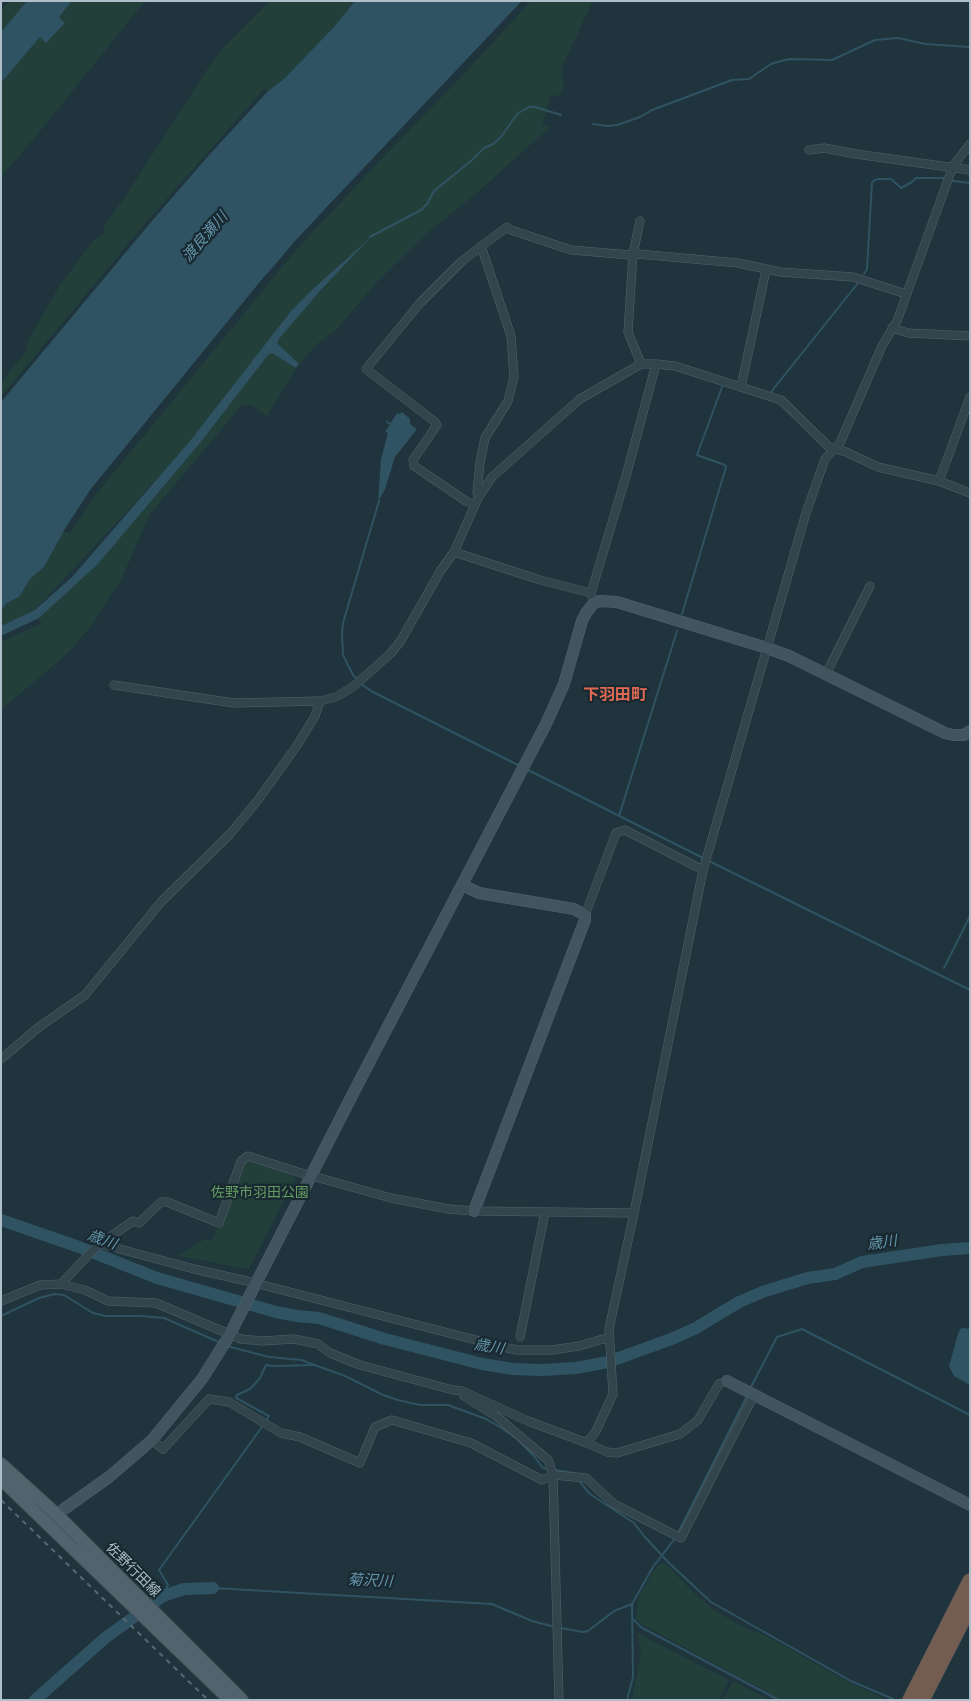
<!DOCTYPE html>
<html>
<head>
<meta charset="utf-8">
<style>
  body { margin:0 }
  #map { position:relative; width:971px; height:1701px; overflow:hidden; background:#1f343c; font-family:Montserrat,sans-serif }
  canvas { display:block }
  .frame { position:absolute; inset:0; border:2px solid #aebfc9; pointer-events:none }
</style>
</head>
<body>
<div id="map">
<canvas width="971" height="1701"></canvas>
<div class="frame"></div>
</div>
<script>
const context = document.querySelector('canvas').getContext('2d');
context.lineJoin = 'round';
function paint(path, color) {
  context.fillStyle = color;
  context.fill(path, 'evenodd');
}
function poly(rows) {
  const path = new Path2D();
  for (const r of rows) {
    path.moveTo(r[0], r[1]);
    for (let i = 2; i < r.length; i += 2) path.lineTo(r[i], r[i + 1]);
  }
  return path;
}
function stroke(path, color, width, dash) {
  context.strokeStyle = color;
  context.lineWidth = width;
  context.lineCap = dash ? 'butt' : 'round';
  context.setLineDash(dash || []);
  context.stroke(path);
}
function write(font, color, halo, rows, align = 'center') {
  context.font = font + ' Montserrat,"Noto Sans JP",sans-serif';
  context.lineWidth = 4.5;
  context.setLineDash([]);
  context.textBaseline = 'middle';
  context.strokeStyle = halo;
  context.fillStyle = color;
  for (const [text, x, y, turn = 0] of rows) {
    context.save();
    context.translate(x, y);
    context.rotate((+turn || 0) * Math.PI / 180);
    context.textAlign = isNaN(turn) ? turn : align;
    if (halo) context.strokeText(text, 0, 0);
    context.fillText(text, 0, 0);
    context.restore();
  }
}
paint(poly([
  [9,1,27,1,1,32,1,11],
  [72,1,145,1,37,135,1,177,1,83,40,37,46,42,64,23,58,17],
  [270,1,355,1,333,28,284,79,268,91,265,88,264,89,147,221,1,397,1,384,12,368,25,354,29,339,58,288,93,241,103,235,105,224,123,200,210,65,222,49],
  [531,1,593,1,561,69,564,84,560,96,551,95,542,125,550,127,478,192,426,234,378,281,336,330,317,344,299,364,279,345,277,343,279,339,319,292,365,243,314,288,291,311,190,441,145,492,35,610,1,626,1,610,7,603,19,597,30,579,44,567,64,531,70,534,96,494,297,249,388,152,465,73],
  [272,353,296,368,267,416,252,405,242,405,150,514,122,578,91,626,68,653,1,710,1,642,41,624,39,618,98,564,200,443,268,355],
  [250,1160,296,1177,249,1269,178,1256,205,1239,212,1241,218,1226,222,1227,245,1162],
  [665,1563,697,1596,714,1610,747,1629,765,1635,850,1683,887,1700,782,1700,641,1624,636,1619,639,1597,655,1569,660,1564],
  [637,1633,729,1680,719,1700,632,1700,641,1651],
  [733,1681,770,1700,723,1700]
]), '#233f3a');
paint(poly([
  [27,1,72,1,59,17,65,23,46,43,40,37,1,83,1,32],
  [355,1,522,1,325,209,263,278,91,489,66,527,44,567,30,579,19,597,7,603,1,610,1,402,151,222,210,154,268,91,284,79,333,28],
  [371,237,319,292,279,339,277,343,279,345,299,364,296,368,275,355,272,353,268,355,200,443,98,564,39,618,1,636,1,626,35,610,72,577,190,441,291,311,314,288],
  [402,412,410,419,410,424,417,429,395,457,385,489,378,502,381,459,388,433,385,432,397,413,400,414],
  [964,1328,970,1329,970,1385,954,1376,949,1366,958,1334,960,1329]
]), '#305363');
paint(poly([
  [522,1,524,1,524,3,461,71,296,244,93,490,66,533,64,531,91,489,294,242]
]), '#1f343c');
stroke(poly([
  [593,124,607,126,617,125,640,117,652,110,732,80,749,79,771,64,781,61,790,59,832,60,875,40,898,38,925,44,970,47],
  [953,181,970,183],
  [370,237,421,210,427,204,434,191,472,160,484,148,493,144,501,137,517,114,529,107,535,107,561,115],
  [864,274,867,269,872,182,877,179,891,179,901,188,912,182,916,178,944,178],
  [771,392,858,283],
  [387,422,392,425],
  [682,614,726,467,725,465,697,455,722,387],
  [357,679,353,675,343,655,342,634,343,623,379,501],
  [360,683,371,691,520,766],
  [526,769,703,858],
  [619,816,677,631],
  [707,860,970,990],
  [944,968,970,916],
  [1,1316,39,1298,55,1294,64,1295,93,1313,105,1316,141,1316,164,1318,221,1343],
  [227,1346,269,1357,301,1360,345,1376,383,1395,398,1400,420,1405,448,1405,486,1419,500,1427,517,1439,534,1456,543,1468,548,1469],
  [751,1387,777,1337,802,1329,970,1415],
  [266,1421,269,1416,236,1398,237,1395,250,1389,260,1378,266,1365,273,1366,314,1365],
  [555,1470,573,1473,574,1475],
  [579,1481,590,1494,634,1523,644,1536,669,1563,711,1602,851,1681,893,1699],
  [678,1533,747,1396],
  [213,1588,492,1604,532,1621,555,1627],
  [163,1596,168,1585,159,1570,264,1424],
  [632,1604,653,1567,676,1537],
  [633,1619,642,1628,650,1632,779,1700],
  [560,1628,583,1632,588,1631,614,1611,632,1604,633,1677,627,1700]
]), '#305363', 2);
stroke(poly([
  [1,1220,79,1247,157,1278,276,1312,297,1316,319,1318,385,1339,482,1364,513,1369,542,1370,576,1368,608,1362,674,1338,696,1328,739,1302,765,1291,808,1278,835,1274,862,1262,942,1250,970,1248],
  [35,1700,105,1638,163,1596,184,1589,213,1588]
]), '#305363', 12);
const street = poly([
  [809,150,824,148,856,154,970,170],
  [640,221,633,254,628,332,641,364],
  [892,328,908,333,970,336],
  [741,387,766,270],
  [939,481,970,397],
  [479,497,477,492,480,463,485,438,508,401,514,377,511,336,481,246],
  [475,505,466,501,414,466,413,460,437,425,435,422,366,369,420,303,462,261,507,227,511,230,571,250,630,255,638,254,738,263,780,272,853,277,906,294],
  [454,552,540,580,591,593],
  [594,603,591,593,626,476,656,364],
  [826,674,870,586],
  [114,685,234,703,320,701,336,697,354,686,390,654,400,642,441,570,454,552,478,498,492,477,580,399,641,364,656,364,675,366,781,400,829,447,846,452,878,467,939,481,970,493],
  [585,915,616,833,625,830,703,870],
  [1,1059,39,1027,85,995,161,902,230,834,258,800,298,744,315,716,320,701],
  [101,1244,194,1269,247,1281,503,1347,517,1350,552,1350,579,1346,603,1339,610,1340],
  [61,1284,97,1246,133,1221,139,1223,161,1202,167,1202,219,1223,241,1161,248,1156,298,1172,391,1198,449,1209,474,1211,634,1213,703,870,806,513,825,459,840,443,882,346,897,321,953,166,970,144],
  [1,1301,40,1285,61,1284,85,1290,108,1301,156,1303,241,1339,262,1341,294,1339,318,1344,330,1353,360,1365,453,1390,462,1391,528,1421,587,1443,596,1431,613,1394,609,1329,634,1213],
  [520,1337,545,1212],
  [152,1440,163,1449,209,1399,229,1402,281,1433,300,1437,360,1463,375,1427,392,1420,471,1443,542,1480,553,1475,548,1460,496,1416,464,1396,462,1391],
  [587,1443,607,1452,617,1453,680,1434,698,1420,719,1384,727,1381],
  [559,1700,553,1475,586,1478,614,1504,681,1538,754,1395]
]);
const secondary = poly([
  [462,885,479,893,574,909,585,915,585,920,474,1211],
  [727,1381,970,1505],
  [50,1519,109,1477,152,1440,202,1379,229,1336,360,1080,546,724,564,684,582,621,586,613,594,603,600,601,617,602,767,648,789,656,945,733,953,735,964,735,970,731]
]);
const primary = poly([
  [1,1464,56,1514,242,1700],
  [1,1479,230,1700]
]);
const highway = poly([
  [910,1700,970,1581],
  [922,1700,970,1606]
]);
stroke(street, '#51626a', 9);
stroke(secondary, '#51626a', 12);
stroke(primary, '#405059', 14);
stroke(highway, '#3e4f57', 16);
stroke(street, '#33454c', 8);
stroke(secondary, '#415560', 11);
stroke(primary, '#51646d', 12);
stroke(highway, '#735c50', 15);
stroke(poly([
  [1,1500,208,1700]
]), '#556a74', 2, [5, 5]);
write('14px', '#659c63', '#192931', [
  ["佐野市羽田公園",260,1193]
]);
write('14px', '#aebfc9', '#192931', [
  ["佐野行田線",133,1570,45]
]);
write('italic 15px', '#6496ab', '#192931', [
  ["渡良瀬川",205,237,-49],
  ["歳川",102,1240,20],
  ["歳川",882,1243,-7],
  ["歳川",489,1347,10],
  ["菊沢川",370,1581,3]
]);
write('bold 16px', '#df6a53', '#192931', [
  ["下羽田町",615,695]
]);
</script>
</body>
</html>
